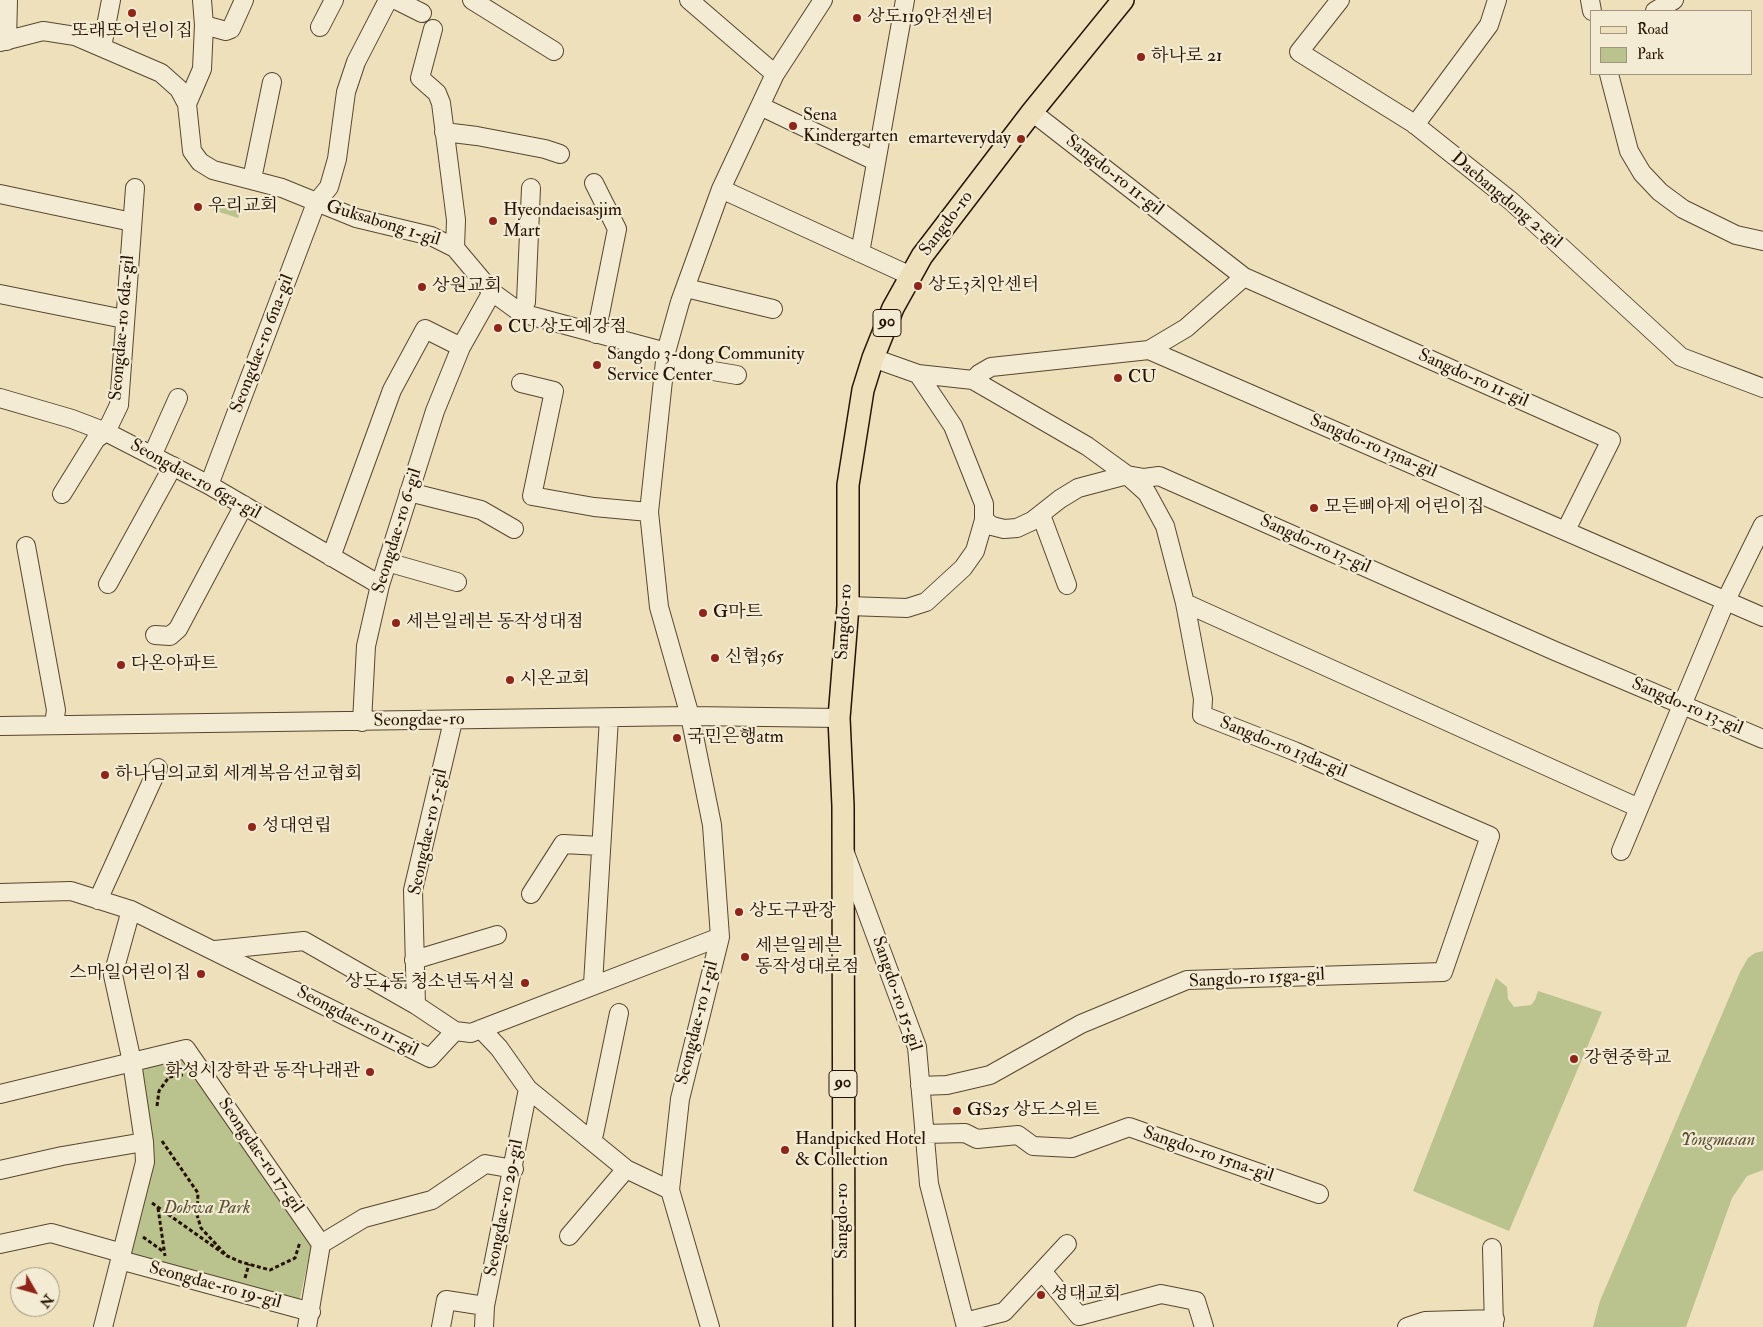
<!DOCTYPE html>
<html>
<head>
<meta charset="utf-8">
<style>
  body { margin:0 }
  #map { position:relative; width:1763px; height:1327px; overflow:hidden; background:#ede0bb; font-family:"IM FELL Double Pica",serif }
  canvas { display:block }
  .legend { position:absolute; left:1590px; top:10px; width:162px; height:65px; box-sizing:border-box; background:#f3ebd3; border:1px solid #a1957f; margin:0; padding:6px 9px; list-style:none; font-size:15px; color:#251302 }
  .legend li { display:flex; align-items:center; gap:10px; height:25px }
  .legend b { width:25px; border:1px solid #a1957f }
  .north { position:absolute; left:10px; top:1267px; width:50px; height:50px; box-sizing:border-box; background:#f3ebd3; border:1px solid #a1957f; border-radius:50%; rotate:128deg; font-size:14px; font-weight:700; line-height:20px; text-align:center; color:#251302 }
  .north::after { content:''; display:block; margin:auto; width:18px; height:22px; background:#8f2418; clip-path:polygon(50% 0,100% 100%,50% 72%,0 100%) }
</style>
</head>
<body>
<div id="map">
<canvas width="1763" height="1327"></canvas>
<ul class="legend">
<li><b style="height:6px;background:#ede0bb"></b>Road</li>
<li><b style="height:14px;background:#bac28e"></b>Park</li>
</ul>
<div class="north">N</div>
</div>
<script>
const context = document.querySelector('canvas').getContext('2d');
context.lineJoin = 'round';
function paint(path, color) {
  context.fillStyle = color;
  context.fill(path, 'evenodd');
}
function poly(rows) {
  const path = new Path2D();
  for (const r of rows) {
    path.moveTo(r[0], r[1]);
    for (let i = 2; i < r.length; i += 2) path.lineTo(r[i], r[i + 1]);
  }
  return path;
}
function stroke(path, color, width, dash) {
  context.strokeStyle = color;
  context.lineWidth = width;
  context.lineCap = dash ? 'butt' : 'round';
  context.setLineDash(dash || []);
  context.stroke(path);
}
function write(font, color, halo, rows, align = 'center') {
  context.font = font + ' "IM FELL Double Pica","Noto Serif KR",serif';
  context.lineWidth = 4.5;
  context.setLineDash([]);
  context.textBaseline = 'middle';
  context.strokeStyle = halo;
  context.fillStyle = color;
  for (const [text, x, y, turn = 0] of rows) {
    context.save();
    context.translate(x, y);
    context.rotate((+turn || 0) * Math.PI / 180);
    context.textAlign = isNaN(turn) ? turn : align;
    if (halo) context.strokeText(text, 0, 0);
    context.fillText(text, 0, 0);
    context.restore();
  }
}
paint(poly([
  [217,199,242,207,238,218,213,210],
  [1763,951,1763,1170,1747,1176,1732,1198,1686,1327,1593,1327,1600,1301,1740,972,1748,958,1755,953],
  [1496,978,1507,987,1508,999,1514,1007,1531,1005,1535,1000,1538,991,1602,1012,1509,1231,1413,1191],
  [182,1056,312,1242,299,1303,124,1256,149,1162,138,1066]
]), '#bac28e');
const minor = poly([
  [396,0,422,13],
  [472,0,554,51],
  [689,0,775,74],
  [1340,0,1299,52,1413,123,1511,201,1681,357,1763,388],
  [1590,0,1592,11],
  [1655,11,1674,0],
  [204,25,226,31,231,29,244,0],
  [320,27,334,0],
  [433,29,420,78,437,93,441,103,456,220,455,248],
  [7,41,8,0],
  [0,42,43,31,75,36,161,73,179,89,187,104,192,151,200,162,213,170,282,188,356,218,431,236,455,248,492,292,521,313,666,352],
  [102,47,111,0],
  [1609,74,1629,151,1642,173,1660,192,1683,209,1736,235,1763,241],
  [187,104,202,69,204,25,202,0],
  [760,106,875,161],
  [1032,112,1244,277,1611,440,1566,530],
  [1415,125,1489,25,1497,0],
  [444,132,477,136,545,149,560,154],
  [252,179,272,82],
  [594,183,617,229,596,334],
  [721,189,911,276],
  [0,194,132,222],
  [860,253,905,0],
  [686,288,773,309],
  [0,294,124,319],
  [521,313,526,302,531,188],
  [1149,350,1186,328,1244,277],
  [873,358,918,374,973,380,1087,446,1127,475,1144,478,1159,476,1555,651,1763,739],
  [665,363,737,375],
  [973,380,979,374,991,367,1149,350,1763,617],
  [521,383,554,391,532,496,594,507,649,512],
  [0,398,72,419,106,432,209,485,380,585],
  [152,456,178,398],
  [209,485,316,203,329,187,337,159,346,92,356,62,388,0],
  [409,492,481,510,514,529],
  [62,494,96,439,106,432,119,405,135,188],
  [1041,515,1067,585],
  [984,520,992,526,1004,529,1017,528,1032,521,1060,499,1078,488,1127,475],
  [26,546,56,710,54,725],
  [331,557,392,390,425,329,461,347],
  [387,562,457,582],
  [108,584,173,466],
  [1185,603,1639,808],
  [848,606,907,608,926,602,963,568,975,551,984,520,984,504,953,426,918,374],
  [155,635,170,636,178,629,244,505],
  [362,722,366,646,380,585,435,411,461,347,492,292],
  [0,726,690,716,839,718],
  [1621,851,1726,600,1763,525],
  [845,853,917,1047,929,1184,966,1327],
  [0,893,71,891,131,910,430,1058,455,1031,471,1033,481,1029,720,937],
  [531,894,563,844,601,846],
  [98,900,158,768],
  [215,950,304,941,416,1005,455,1031],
  [414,960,497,935],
  [593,984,609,718],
  [416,1005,413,890,453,721],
  [481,1029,499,1048,528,1089,626,1169,670,1190],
  [920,1086,947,1085,990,1075,1081,1024,1187,980,1443,972,1490,836,1294,751,1202,715,1203,699,1185,603,1165,526,1147,493,1127,475],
  [0,1094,186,1049,321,1244],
  [924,1134,965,1133,977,1139,1018,1135,1033,1146,1072,1148,1129,1127,1319,1194],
  [590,1139,594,1134,619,1013],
  [0,1170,62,1156,144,1142],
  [569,1236,626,1169],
  [0,1244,51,1233,122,1253],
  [321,1244,364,1218,432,1200,485,1164,514,1169],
  [1492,1248,1494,1327],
  [120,1260,311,1312],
  [1042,1271,1079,1316,1161,1294,1196,1301,1204,1327],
  [965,1322,1004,1312,1067,1244],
  [103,1327,145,1162,144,1142,132,1062,113,975,131,910],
  [307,1327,321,1244],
  [441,1327,446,1300,485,1306],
  [484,1327,485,1306,528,1089],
  [710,1327,670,1190,680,1099,720,937,712,825,690,716,659,607,649,512,666,352,680,302,721,189,760,106,775,74,823,0],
  [1407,1327,1425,1321,1495,1319]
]);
const major = poly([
  [844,1327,843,806,839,718,848,606,848,485,863,390,873,358,893,308,922,256,1032,112,1123,0]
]);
stroke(minor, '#574630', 20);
stroke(major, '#251302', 24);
stroke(poly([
  [157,1106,159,1091,169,1077,183,1075],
  [162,1141,198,1193,197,1215,201,1228,227,1256],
  [152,1203,227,1256,241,1262,270,1270,295,1258,300,1242],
  [158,1208,165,1256],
  [143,1237,164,1252],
  [245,1278,249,1264]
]), '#251302', 3, [4, 2.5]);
stroke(minor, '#f3ebd3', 18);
stroke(major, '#ede0bb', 21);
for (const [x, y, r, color] of [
  [132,13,5,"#8f2418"],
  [857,18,5,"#8f2418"],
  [1141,57,5,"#8f2418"],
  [793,126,5,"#8f2418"],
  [1021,139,5,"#8f2418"],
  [198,207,5,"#8f2418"],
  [493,221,5,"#8f2418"],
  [918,286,5,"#8f2418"],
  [422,287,5,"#8f2418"],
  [498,328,5,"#8f2418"],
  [597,365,5,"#8f2418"],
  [1118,378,5,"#8f2418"],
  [1314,508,5,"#8f2418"],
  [703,613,5,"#8f2418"],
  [396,623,5,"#8f2418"],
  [715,658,5,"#8f2418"],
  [121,665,5,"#8f2418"],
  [510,680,5,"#8f2418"],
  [677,738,5,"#8f2418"],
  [105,775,5,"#8f2418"],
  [252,827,5,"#8f2418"],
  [739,912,5,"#8f2418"],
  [745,957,5,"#8f2418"],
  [201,974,5,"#8f2418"],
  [525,983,5,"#8f2418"],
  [1574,1059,5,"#8f2418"],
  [370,1072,5,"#8f2418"],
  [957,1111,5,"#8f2418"],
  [785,1150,5,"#8f2418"],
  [1041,1295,5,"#8f2418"]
]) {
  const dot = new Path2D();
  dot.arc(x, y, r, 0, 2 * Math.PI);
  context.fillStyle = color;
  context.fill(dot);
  stroke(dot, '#f3ebd3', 2);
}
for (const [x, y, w] of [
  [887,323,28],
  [843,1084,28]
]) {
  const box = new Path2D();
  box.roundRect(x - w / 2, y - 13.5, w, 27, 4);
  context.fillStyle = '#f3ebd3';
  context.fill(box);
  stroke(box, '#251302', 1);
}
write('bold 16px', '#251302', null, [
  ["90",887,323],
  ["90",843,1084]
]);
write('18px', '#251302', '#f3ebd3', [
  ["상도119안전센터",867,18],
  ["또래또어린이집",132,32,"center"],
  ["하나로 21",1151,57],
  ["Sena",803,116],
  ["Kindergarten",803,137],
  ["emarteveryday",1011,139,"right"],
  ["우리교회",208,207],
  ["Hyeondaeisasjim",503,211],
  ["Mart",503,232],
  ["상도3치안센터",928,286],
  ["상원교회",432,287],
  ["CU 상도예강점",508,328],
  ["Sangdo 3-dong Community",607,355],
  ["Service Center",607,376],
  ["CU",1128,378],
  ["모든삐아제 어린이집",1324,508],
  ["G마트",713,613],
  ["세븐일레븐 동작성대점",406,623],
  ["신협365",725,658],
  ["다온아파트",131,665],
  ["시온교회",520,680],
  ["국민은행atm",687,738],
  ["하나님의교회 세계복음선교협회",115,775],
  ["성대연립",262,827],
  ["상도구판장",749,912],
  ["세븐일레븐",755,947],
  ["동작성대로점",755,968],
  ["스마일어린이집",191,974,"right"],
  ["상도4동 청소년독서실",515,983,"right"],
  ["강현중학교",1584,1059],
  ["화성시장학관 동작나래관",360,1072,"right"],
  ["GS25 상도스위트",967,1111],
  ["Handpicked Hotel",795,1140],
  ["& Collection",795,1161],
  ["성대교회",1051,1295]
], 'left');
write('18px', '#251302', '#f3ebd3', [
  ["Sangdo-ro 11-gil",1114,176,38],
  ["Daebangdong 2-gil",1506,201,40],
  ["Guksabong 1-gil",383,224,17],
  ["Sangdo-ro",947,224,-53],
  ["Seongdae-ro 6da-gil",123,328,-85],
  ["Seongdae-ro 6na-gil",263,344,-69],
  ["Sangdo-ro 11-gil",1473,379,24],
  ["Sangdo-ro 13na-gil",1373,447,23],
  ["Seongdae-ro 6ga-gil",195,480,29],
  ["Seongdae-ro 6-gil",398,531,-73],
  ["Sangdo-ro 13-gil",1315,545,24],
  ["Sangdo-ro",845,622,-87],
  ["Sangdo-ro 13-gil",1687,707,23],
  ["Seongdae-ro",419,721,-1],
  ["Sangdo-ro 13da-gil",1283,748,22],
  ["Seongdae-ro 5-gil",429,832,-78],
  ["Sangdo-ro 15ga-gil",1257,979,-3],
  ["Sangdo-ro 15-gil",896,994,71],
  ["Seongdae-ro 11-gil",357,1022,27],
  ["Seongdae-ro 1-gil",698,1023,-76],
  ["Sangdo-ro 15na-gil",1208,1155,19],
  ["Seongdae-ro 17-gil",260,1156,55],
  ["Seongdae-ro 29-gil",505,1208,-79],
  ["Sangdo-ro",843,1221,-90],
  ["Seongdae-ro 19-gil",215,1286,15]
]);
write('italic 18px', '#595033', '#f3ebd3', [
  ["Yongmasan",1718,1141],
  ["Dohwa Park",207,1209]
]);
</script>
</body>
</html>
